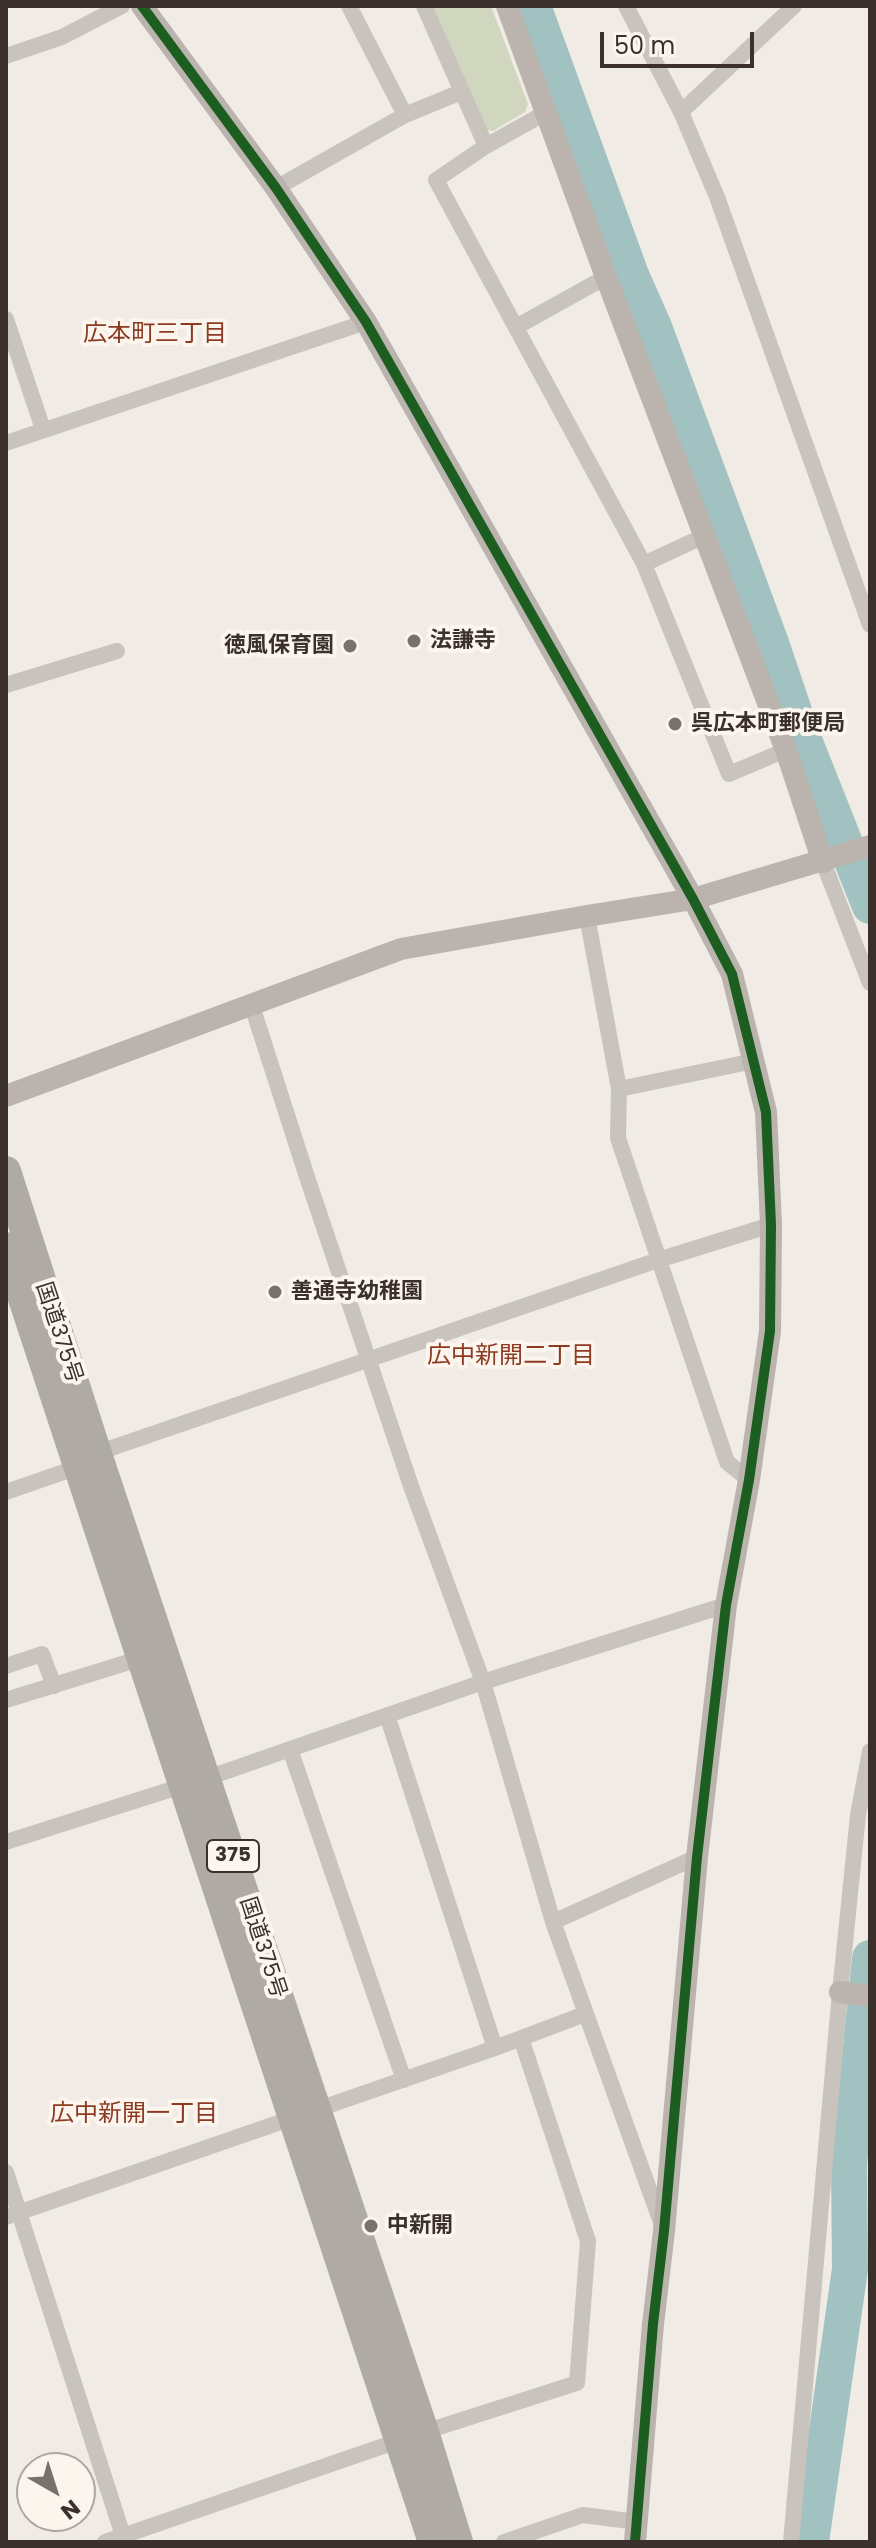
<!DOCTYPE html>
<html>
<head>
<meta charset="utf-8">
<style>
  body { margin:0 }
  #map { position:relative; width:876px; height:2548px; overflow:hidden; background:#f0ebe5; font-family:Poppins,sans-serif }
  canvas { display:block }
  .frame { position:absolute; inset:0; border:8px solid #3b302b; pointer-events:none }
  .north { position:absolute; left:16px; top:2452px; width:80px; height:80px; box-sizing:border-box; background:#fbf5ee; border:2px solid #aea6a0; border-radius:50%; rotate:141deg; font-size:22px; font-weight:700; line-height:32px; text-align:center; color:#3b302b }
  .north::after { content:''; display:block; margin:auto; width:28px; height:36px; background:#7a716c; clip-path:polygon(50% 0,100% 100%,50% 72%,0 100%) }
  .scale { position:absolute; left:600px; top:32px; width:154px; height:36px; box-sizing:border-box; border:4px solid #3b302b; border-top:0; padding-left:10px; font-size:24px; line-height:28px; white-space:nowrap; color:#3b302b; -webkit-text-stroke:6px #fbf5ee; paint-order:stroke }
</style>
</head>
<body>
<div id="map">
<canvas width="876" height="2548"></canvas>
<div class="frame"></div>
<div class="north">N</div>
<div class="scale">50 m</div>
</div>
<script>
const context = document.querySelector('canvas').getContext('2d');
context.lineJoin = 'round';
function paint(path, color) {
  context.fillStyle = color;
  context.fill(path, 'evenodd');
}
function poly(rows) {
  const path = new Path2D();
  for (const r of rows) {
    path.moveTo(r[0], r[1]);
    for (let i = 2; i < r.length; i += 2) path.lineTo(r[i], r[i + 1]);
  }
  return path;
}
function stroke(path, color, width, dash) {
  context.strokeStyle = color;
  context.lineWidth = width;
  context.lineCap = dash ? 'butt' : 'round';
  context.setLineDash(dash || []);
  context.stroke(path);
}
function write(font, color, halo, rows, align = 'center') {
  context.font = font + ' Poppins,"Noto Sans JP",sans-serif';
  context.lineWidth = 8;
  context.setLineDash([]);
  context.textBaseline = 'middle';
  context.strokeStyle = halo;
  context.fillStyle = color;
  for (const [text, x, y, turn = 0] of rows) {
    context.save();
    context.translate(x, y);
    context.rotate((+turn || 0) * Math.PI / 180);
    context.textAlign = isNaN(turn) ? turn : align;
    if (halo) context.strokeText(text, 0, 0);
    context.fillText(text, 0, 0);
    context.restore();
  }
}
paint(poly([
  [431,6,491,6,528,104,525,112,493,131,483,129]
]), '#d1d6bf');
stroke(poly([
  [533,6,631,275,654,327,772,646,802,735,870,906],
  [811,2542,850,2269,849,2165,870,1958]
]), '#a1c2c1', 36);
stroke(poly([
  [349,6,405,115],
  [424,6,486,146],
  [626,6,681,112,717,197,870,625],
  [6,56,62,37,122,6],
  [547,112,486,146,436,180,644,564,729,774,786,750],
  [681,112,794,6],
  [276,188,405,115,461,92],
  [6,319,43,429],
  [516,327,606,277],
  [6,443,366,322],
  [644,564,704,536],
  [6,685,117,651],
  [823,862,870,983],
  [587,916,619,1089],
  [252,1006,307,1177,412,1489,483,1682,553,1922,662,2225],
  [97,1453,658,1260,771,1225],
  [749,1480,727,1462,618,1138,619,1089,754,1061],
  [6,1492,84,1465],
  [6,1666,42,1654,54,1686],
  [6,1700,142,1658],
  [387,1715,495,2048],
  [290,1749,404,2080],
  [6,1842,207,1778,483,1682,726,1605],
  [553,1922,697,1857],
  [6,2172,125,2542],
  [6,2217,495,2048,585,2014],
  [105,2542,424,2432,577,2383,588,2241,521,2038],
  [504,2542,583,2515,637,2522],
  [791,2542,840,1992,858,1815,870,1751]
]), '#c9c3be', 16);
stroke(poly([
  [142,6,276,188,366,322,693,899,732,974,766,1112,771,1225,770,1331,749,1480,726,1605,697,1857,664,2231,653,2324,635,2542],
  [507,6,606,277,786,750,823,862],
  [6,1096,401,949,587,916,693,899,870,846],
  [840,1992,870,1996]
]), '#bab3ae', 22);
stroke(poly([
  [6,1171,99,1460,424,2432,458,2542],
  [6,1247,433,2542]
]), '#afaaa4', 30);
stroke(poly([
  [142,6,276,188,366,322,693,899,732,974,766,1112,771,1225,770,1331,749,1480,726,1605,697,1857,664,2231,653,2324,635,2542]
]), '#1b5e20', 10);
for (const [x, y, r, color] of [
  [414,641,8,"#7a716c"],
  [350,646,8,"#7a716c"],
  [675,724,8,"#7a716c"],
  [275,1292,8,"#7a716c"],
  [371,2226,8,"#7a716c"]
]) {
  const dot = new Path2D();
  dot.arc(x, y, r, 0, 2 * Math.PI);
  context.fillStyle = color;
  context.fill(dot);
  stroke(dot, '#fbf5ee', 3);
}
for (const [x, y, w] of [
  [233,1856,52]
]) {
  const box = new Path2D();
  box.roundRect(x - w / 2, y - 16, w, 32, 6);
  context.fillStyle = '#fbf5ee';
  context.fill(box);
  stroke(box, '#3b302b', 2);
}
write('bold 20px', '#3b302b', null, [
  ["375",233,1856]
]);
write('bold 22px', '#3b302b', '#fbf5ee', [
  ["法謙寺",430,641],
  ["徳風保育園",334,646,"right"],
  ["呉広本町郵便局",691,724],
  ["善通寺幼稚園",291,1292],
  ["中新開",387,2226]
], 'left');
write('22px', '#3b302b', '#fbf5ee', [
  ["国道375号",58,1333,72],
  ["国道375号",262,1948,72]
]);
write('24px', '#8c3b22', '#fbf5ee', [
  ["広本町三丁目",155,335],
  ["広中新開二丁目",511,1357],
  ["広中新開一丁目",134,2115]
]);
</script>
</body>
</html>
